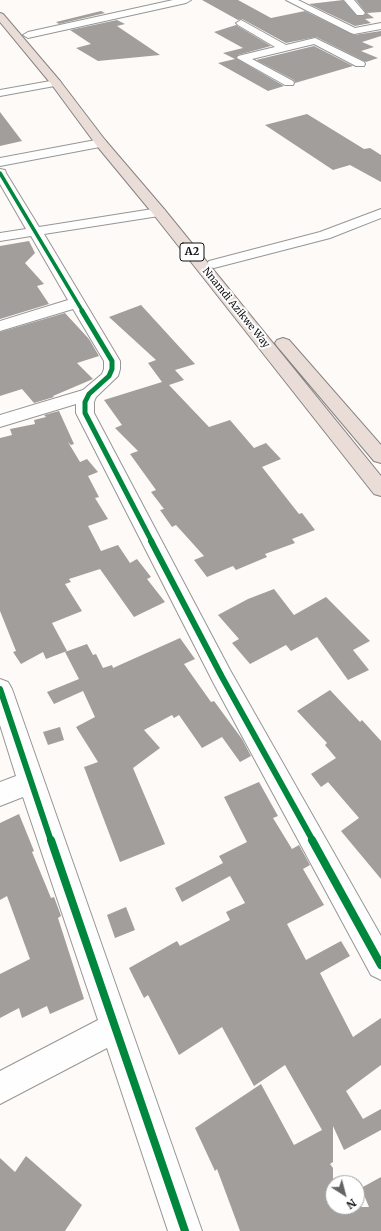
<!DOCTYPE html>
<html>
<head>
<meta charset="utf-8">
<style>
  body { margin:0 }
  #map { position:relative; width:381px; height:1231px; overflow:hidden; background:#fdfaf7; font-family:Merriweather,serif }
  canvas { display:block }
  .north { position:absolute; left:325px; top:1175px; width:40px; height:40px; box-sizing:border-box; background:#fff; border:1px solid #a0a0a0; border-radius:50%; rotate:144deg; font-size:11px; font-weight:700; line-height:16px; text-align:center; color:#111 }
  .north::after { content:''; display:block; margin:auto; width:14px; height:18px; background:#646362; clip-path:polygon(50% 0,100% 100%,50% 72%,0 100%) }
</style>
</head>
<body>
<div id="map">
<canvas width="381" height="1231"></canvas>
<div class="north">N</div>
</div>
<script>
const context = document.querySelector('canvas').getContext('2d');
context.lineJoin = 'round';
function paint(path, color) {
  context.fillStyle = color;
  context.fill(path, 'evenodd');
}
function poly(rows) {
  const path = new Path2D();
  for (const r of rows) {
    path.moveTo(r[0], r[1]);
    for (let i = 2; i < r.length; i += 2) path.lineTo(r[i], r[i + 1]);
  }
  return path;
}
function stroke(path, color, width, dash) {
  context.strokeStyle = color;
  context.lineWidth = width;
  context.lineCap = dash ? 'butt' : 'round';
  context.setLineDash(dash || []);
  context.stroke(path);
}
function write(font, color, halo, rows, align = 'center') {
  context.font = font + ' Merriweather,serif';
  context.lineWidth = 4;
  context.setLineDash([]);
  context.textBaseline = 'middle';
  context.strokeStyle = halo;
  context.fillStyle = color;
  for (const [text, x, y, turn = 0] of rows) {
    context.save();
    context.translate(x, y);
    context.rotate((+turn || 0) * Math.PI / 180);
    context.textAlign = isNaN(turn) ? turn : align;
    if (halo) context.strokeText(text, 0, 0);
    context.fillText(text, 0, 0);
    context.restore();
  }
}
paint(poly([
  [202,0,238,0,271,18,305,11,354,35,381,31,381,36,362,42,374,47,361,51,378,58,366,62,316,37,286,43,242,19,238,20],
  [343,0,357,16,363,16,366,13,356,0,381,0,381,12,367,13,374,18,365,19,371,23,355,26,309,4],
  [101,11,105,13,59,24,56,22],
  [117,20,125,24,117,26,160,55,98,61,76,48,91,44,70,30],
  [236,25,271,46,238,55,236,58,284,86,268,91,218,63,235,59,223,53,243,48,214,32],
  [314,46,353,66,295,83,294,80,256,60],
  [0,112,22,141,0,146],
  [307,114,364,149,370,148,381,155,381,182,350,165,333,170,265,125],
  [29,241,35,253,25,263,44,284,37,286,49,304,0,319,0,246],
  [141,305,195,364,175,370,184,380,169,385,209,427,230,420,254,448,266,443,281,459,262,467,299,514,302,513,315,530,292,539,295,543,265,554,267,557,236,570,233,566,207,577,194,560,204,556,176,525,172,527,160,510,164,509,151,492,156,490,130,454,138,451,115,428,122,425,104,400,162,382,148,363,156,360,109,317],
  [65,313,89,339,99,356,77,363,93,379,53,396,54,397,34,403,22,389,0,396,0,332],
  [59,411,74,444,71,445,68,442,80,462,87,459,98,472,88,476,99,497,95,498,108,519,88,526,101,551,118,545,130,563,137,559,151,577,147,579,165,602,134,617,100,569,69,579,71,582,65,584,82,611,52,623,67,651,46,659,43,652,21,664,13,652,16,651,0,611,0,438,12,435,10,429,35,424,34,420,46,417,44,415],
  [274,589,294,615,326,597,370,641,353,650,369,670,348,680,317,637,291,651,286,645,250,664,232,643,239,639,218,615,248,599],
  [180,638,195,659,184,664,211,702,214,701,242,739,251,756,240,762,222,737,202,748,179,715,174,718,172,715,144,730,160,748,133,768,165,844,120,862,84,767,98,762,76,727,95,717,83,691,54,704,47,692,79,679,65,652,87,644,93,655,96,654,103,668,112,665,113,668],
  [330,690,360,722,362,720,381,741,381,879,341,831,359,818,328,782,321,787,311,774,336,758,325,745,327,743,297,711],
  [60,727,64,740,48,745,43,732],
  [259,782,278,816,273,818,292,849,299,845,310,865,303,869,324,905,287,924,306,960,341,941,350,956,320,973,353,1037,381,1018,381,1065,346,1091,363,1119,381,1109,381,1130,344,1150,333,1126,333,1162,330,1164,333,1168,333,1207,369,1207,361,1188,381,1177,381,1231,240,1231,217,1169,215,1171,195,1128,261,1084,294,1145,322,1130,285,1065,254,1086,222,1027,179,1055,148,995,144,998,129,968,177,941,180,946,230,920,226,912,245,903,230,876,182,902,175,888,223,863,219,856,247,842,224,797],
  [19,814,34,851,32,852,51,898,54,897,60,913,61,916,58,918,84,999,50,1014,47,1006,22,1018,19,1008,0,1018,0,974,30,959,7,896,0,900,0,823],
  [126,907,135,930,115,938,107,915],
  [26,1156,82,1205,65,1231,0,1231,0,1158,15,1172]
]), '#a19e9c');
const minor = poly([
  [173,0,191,0,186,3,28,38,23,35,28,32,173,0],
  [286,0,298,0,355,28,381,23,381,29,354,34,351,33,286,0],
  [344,0,354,0,365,13,363,15,357,15,344,0],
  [241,20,286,45,315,38,364,62,365,64,364,66,356,66,314,44,252,59,293,81,294,83,293,85,285,85,237,58,238,56,275,47,238,25,236,23,241,20],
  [56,80,60,81,61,83,60,85,0,96,0,90,56,80],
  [101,139,105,140,107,143,105,146,0,166,0,158,101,139],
  [0,169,5,170,6,173,39,227,159,208,164,209,166,212,164,215,159,216,44,234,120,361,120,369,118,376,96,397,94,402,94,413,230,670,381,936,381,980,371,975,214,684,76,413,76,404,0,427,0,415,83,390,102,374,104,369,104,361,73,309,0,331,0,321,68,300,31,236,0,241,0,233,26,229,0,184,0,169],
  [381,209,381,218,330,238,214,268,209,267,207,264,209,261,320,232,381,209],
  [0,679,8,682,12,689,202,1231,168,1231,107,1048,0,1104,0,1071,98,1020,23,797,0,806,0,782,16,776,0,725,0,679]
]);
const highway = poly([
  [0,13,3,14,60,81,105,140,164,209,381,476,381,496,374,494,154,215,97,146,52,85,0,22,0,13],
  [283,338,289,340,381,445,381,463,374,461,277,346,275,343,277,340,283,338]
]);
stroke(minor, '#979695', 2);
stroke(highway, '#858382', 2);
paint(minor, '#fffefe');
paint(highway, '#eaddd8');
stroke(poly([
  [0,173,83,312]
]), '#00873e', 3.5);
stroke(poly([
  [82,311,112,361,112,369,109,376,89,394,85,402,85,413,152,542]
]), '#00873e', 5);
stroke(poly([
  [151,541,222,677,313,841],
  [0,689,51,841]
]), '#00873e', 6);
stroke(poly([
  [51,840,185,1231],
  [312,840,381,965]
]), '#00873e', 8);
write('10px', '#111', '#fff', [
  ["Nnamdi Azikwe Way",236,308,51]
]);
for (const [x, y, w] of [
  [192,252,24]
]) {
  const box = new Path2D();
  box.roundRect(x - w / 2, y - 9, w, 18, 3);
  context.fillStyle = '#fff';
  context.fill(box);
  stroke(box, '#111', 1);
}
write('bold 11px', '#111', null, [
  ["A2",192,252]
]);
</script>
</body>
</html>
